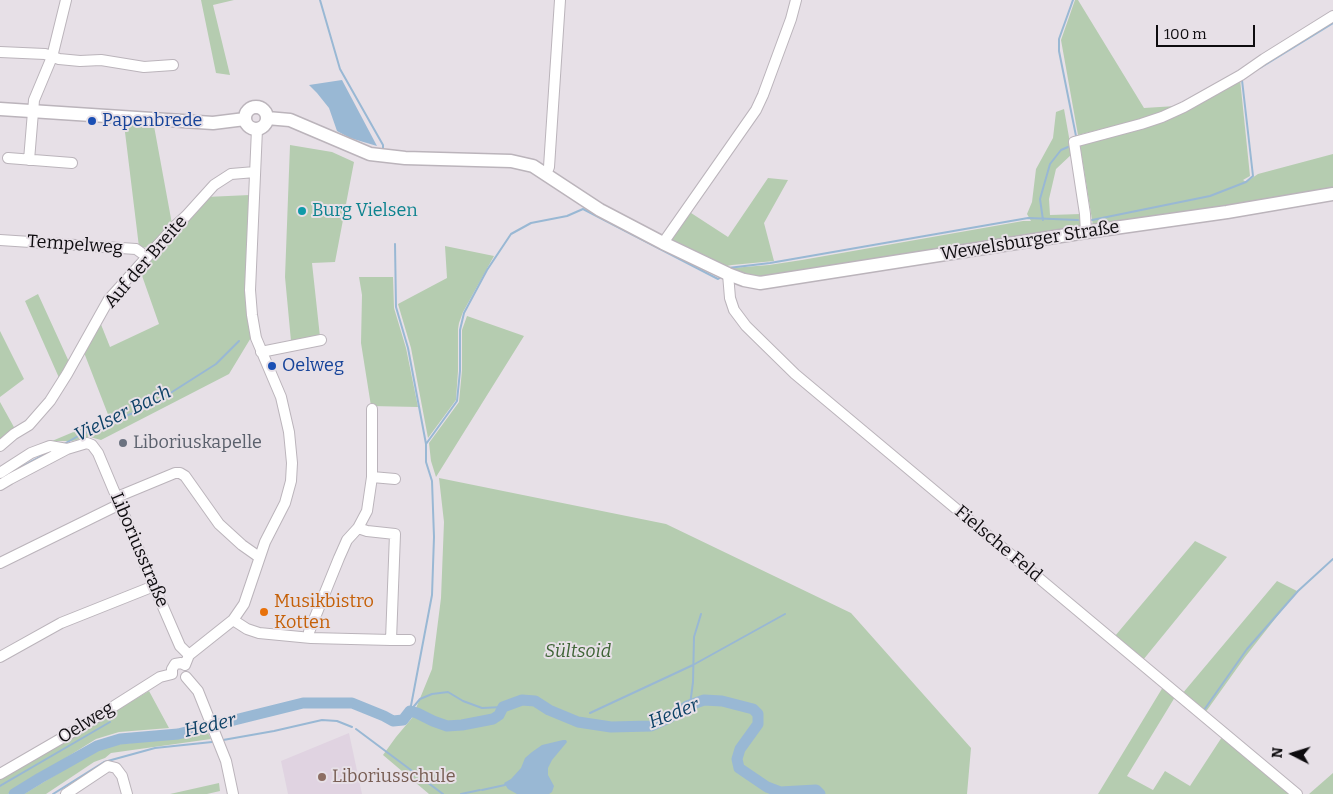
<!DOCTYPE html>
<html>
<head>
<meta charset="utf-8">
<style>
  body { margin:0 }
  #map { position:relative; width:1333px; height:794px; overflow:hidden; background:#e7e0e7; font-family:Bitter,serif }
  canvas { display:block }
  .north { position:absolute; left:1268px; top:729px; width:50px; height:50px; -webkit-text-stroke:4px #e7e0e7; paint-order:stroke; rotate:275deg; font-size:14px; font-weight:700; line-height:20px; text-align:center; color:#0e0c0f }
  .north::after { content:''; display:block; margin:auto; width:18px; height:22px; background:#0e0c0f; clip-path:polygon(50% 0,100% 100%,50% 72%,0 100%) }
  .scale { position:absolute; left:1156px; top:25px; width:99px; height:22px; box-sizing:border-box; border:2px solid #0e0c0f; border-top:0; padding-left:6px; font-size:15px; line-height:18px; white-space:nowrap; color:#0e0c0f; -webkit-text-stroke:4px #e7e0e7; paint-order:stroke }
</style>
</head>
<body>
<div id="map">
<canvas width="1333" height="794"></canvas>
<div class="north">N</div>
<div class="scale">100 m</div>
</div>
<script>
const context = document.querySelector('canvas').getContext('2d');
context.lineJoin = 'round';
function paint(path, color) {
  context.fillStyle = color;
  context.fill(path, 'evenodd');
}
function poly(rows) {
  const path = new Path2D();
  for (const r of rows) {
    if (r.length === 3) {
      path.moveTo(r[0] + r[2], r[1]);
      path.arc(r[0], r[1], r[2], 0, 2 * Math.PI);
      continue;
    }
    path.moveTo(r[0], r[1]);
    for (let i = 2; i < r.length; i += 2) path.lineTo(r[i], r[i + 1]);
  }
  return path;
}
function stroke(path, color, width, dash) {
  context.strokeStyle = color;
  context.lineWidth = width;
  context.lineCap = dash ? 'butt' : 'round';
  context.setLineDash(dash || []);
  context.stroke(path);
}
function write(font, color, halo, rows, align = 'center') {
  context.font = font + ' Bitter,serif';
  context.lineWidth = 4;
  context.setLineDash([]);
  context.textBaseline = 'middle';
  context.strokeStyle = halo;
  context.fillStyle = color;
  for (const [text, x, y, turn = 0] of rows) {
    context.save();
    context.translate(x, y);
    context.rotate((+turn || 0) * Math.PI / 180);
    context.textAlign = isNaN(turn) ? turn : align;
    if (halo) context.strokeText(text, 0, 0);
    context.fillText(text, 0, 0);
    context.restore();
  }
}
paint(poly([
  [349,733,362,794,288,794,281,761]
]), '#e0d3e1');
paint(poly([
  [201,0,234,0,213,5,230,75,216,73],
  [1075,0,1078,0,1144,108,1176,106,1157,115,1078,135,1061,40],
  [1240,79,1250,176,1243,180,1246,182,1258,174,1333,154,1333,187,1292,196,1093,226,1080,145,1139,130,1164,120],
  [1064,109,1072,154,1056,169,1049,199,1050,215,1081,214,1081,225,1079,228,763,278,729,271,732,268,769,265,802,260,1023,221,1031,221,1027,214,1032,202,1036,169,1053,138,1056,112],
  [124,124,154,126,172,224,151,248,139,247],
  [290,145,332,152,354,162,335,262,312,263,320,337,291,341,285,277],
  [768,178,788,180,764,223,774,261,732,265,727,266,725,269,671,243,670,238,688,211,728,237],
  [250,195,247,290,249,329,252,336,229,374,101,440,90,437,72,441,52,441,109,417,83,350,100,322,110,347,159,324,140,270,206,197],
  [445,246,494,256,463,312,459,323,458,329,458,371,456,400,428,438,411,348,398,304,447,278],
  [359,277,393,277,394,308,406,348,418,407,371,406,361,343,362,295],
  [38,294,70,364,60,380,25,301],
  [467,316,524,336,436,477,431,461,429,443,459,402,462,370,462,330],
  [0,331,24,379,0,397],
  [0,402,15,429,0,443],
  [439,478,666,524,851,613,971,748,967,794,429,794,383,755,396,737,412,718,432,669,441,598,444,522],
  [1195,541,1227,557,1143,660,1115,636],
  [1277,581,1297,591,1245,657,1205,713,1182,694],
  [1163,687,1175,697,1127,776,1153,790,1165,771,1190,786,1222,737,1293,794,1098,794],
  [149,691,169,728,119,732,96,739,8,794,0,794,0,779],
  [208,733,211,739,111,753,105,758,94,762,46,794,24,794,75,763,103,747,112,745,179,738],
  [1333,773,1333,794,1309,794],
  [219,783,220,791,207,794,170,794]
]), '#b5ccb0');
paint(poly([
  [342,80,377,146,350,138,337,131,329,108,317,93,309,85],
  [563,740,566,740,567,742,552,760,548,768,548,775,554,786,552,792,549,794,517,794,508,789,504,783,511,779,521,768,525,758,532,752,542,745]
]), '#99b8d4');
stroke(poly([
  [320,0,340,69,383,145,383,150],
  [1073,0,1059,39,1059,51,1076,136],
  [1260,68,1333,23],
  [1043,220,1040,199,1050,164,1061,150,1068,147],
  [1092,220,1210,196,1246,182,1253,176,1242,80],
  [395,244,396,307,408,348,426,444],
  [728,268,770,263,1028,218,1078,220],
  [64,444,80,435,150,406,216,364,239,341],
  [7,475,49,452],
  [690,705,693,682,694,637,701,614],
  [1204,710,1247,649,1298,591,1333,559],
  [410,711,432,595,434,537,432,481,426,462,426,444,457,401,460,371,460,330,464,313,487,270,511,234,531,223,567,216,583,209,718,279,721,277],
  [410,711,420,699,432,694,448,692,463,701,482,708,503,707],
  [590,713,693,665,785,614],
  [356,729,443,794],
  [223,740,274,731,322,720,337,721,352,727],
  [0,786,110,722],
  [482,790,505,785],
  [53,794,104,762,155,748,212,742],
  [461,794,480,790]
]), '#99b8d4', 2);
stroke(poly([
  [14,794,40,778,97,746,120,739,178,734,303,703,352,703,384,716,393,721,403,720,410,711,417,713,433,721,447,726,462,725,493,719,499,715,503,707,522,700,535,701,549,710,578,722,611,727,651,726,669,718,687,706,704,700,722,701,753,709,758,714,758,724,740,749,737,759,739,768,767,787,780,792,816,790,820,794]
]), '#99b8d4', 11);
const minor = poly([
  [0,52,45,54,59,59,80,61,101,60,144,67,173,65],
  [8,158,72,163],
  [29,160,34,100,52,57,66,0],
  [546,174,549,167,560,0],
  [1086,232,1085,214,1074,142,1141,124,1162,117,1184,107,1241,75,1264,59,1333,16],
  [0,240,136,249,147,257],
  [663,243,756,110,763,95,791,19,796,0],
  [728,274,730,298,734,310,746,326,795,374,1297,794],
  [261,352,321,340],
  [0,446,14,434,29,425,50,401,67,374,109,299,174,227,186,216,214,185,231,174,255,172],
  [0,473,31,453,39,450,50,446,67,449],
  [372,477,395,479],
  [0,485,10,479,67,449,87,443,92,445,98,453,154,586,180,646,189,655],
  [117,497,175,473,180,473,185,476,219,524,242,545,259,557],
  [358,528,367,531,395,534,391,640],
  [0,563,120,504],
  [233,620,247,629,259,633,311,638,391,640,410,640],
  [309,638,309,632,339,558,347,540,358,528,367,511,372,477,372,409],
  [0,657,61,623,154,586],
  [185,665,189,655,233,620,244,604,265,542,285,503,291,481,292,463,289,432,281,397,256,338,252,315,250,290,257,129],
  [172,674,172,669,175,664,181,663,185,665],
  [186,677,198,691,226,761,233,794],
  [0,774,81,727,160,677,172,674],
  [66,794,108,766,116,768,122,776,127,794]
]);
const major = poly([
  [256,118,11],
  [0,109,213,123,245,119],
  [267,118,290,120,370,154,405,158,511,161,533,166,600,210,663,243,728,274,744,280,760,283,1086,232,1227,212,1333,194]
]);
stroke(minor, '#bbb4bb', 12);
stroke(major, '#bbb4bb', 15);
stroke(minor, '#fff', 10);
stroke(major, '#fff', 12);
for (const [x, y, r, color] of [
  [92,121,5,"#1a4fb4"],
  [302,211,5,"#0f9aa8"],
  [272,366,5,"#1a4fb4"],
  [123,443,5,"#6b7280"],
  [264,612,5,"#e8710a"],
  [322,777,5,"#8d6e63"]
]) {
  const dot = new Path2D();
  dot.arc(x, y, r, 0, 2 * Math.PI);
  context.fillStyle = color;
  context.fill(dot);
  stroke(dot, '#e7e0e7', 2);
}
write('18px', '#164399', '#e7e0e7', [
  ["Papenbrede",102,121],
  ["Oelweg",282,366]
], 'left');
write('18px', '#0d838f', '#e7e0e7', [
  ["Burg Vielsen",312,211]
], 'left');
write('18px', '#0e0c0f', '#e7e0e7', [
  ["Wewelsburger Straße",1030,241,-9],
  ["Tempelweg",75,245,4],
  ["Auf der Breite",146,262,-49],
  ["Fielsche Feld",998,544,40],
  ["Liboriusstraße",139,550,67],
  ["Oelweg",86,723,-32]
]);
write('18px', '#5b616d', '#e7e0e7', [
  ["Liboriuskapelle",133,443]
], 'left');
write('18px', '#c56008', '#e7e0e7', [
  ["Musikbistro",274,602],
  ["Kotten",274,623]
], 'left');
write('italic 18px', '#3e6335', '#e7e0e7', [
  ["Sültsoid",578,652]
]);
write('18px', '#785e54', '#e7e0e7', [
  ["Liboriusschule",332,777]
], 'left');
write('italic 19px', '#0d4166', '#e7e0e7', [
  ["Vielser Bach",123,414,-26],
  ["Heder",674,714,-21],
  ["Heder",210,726,-13]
]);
</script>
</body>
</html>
